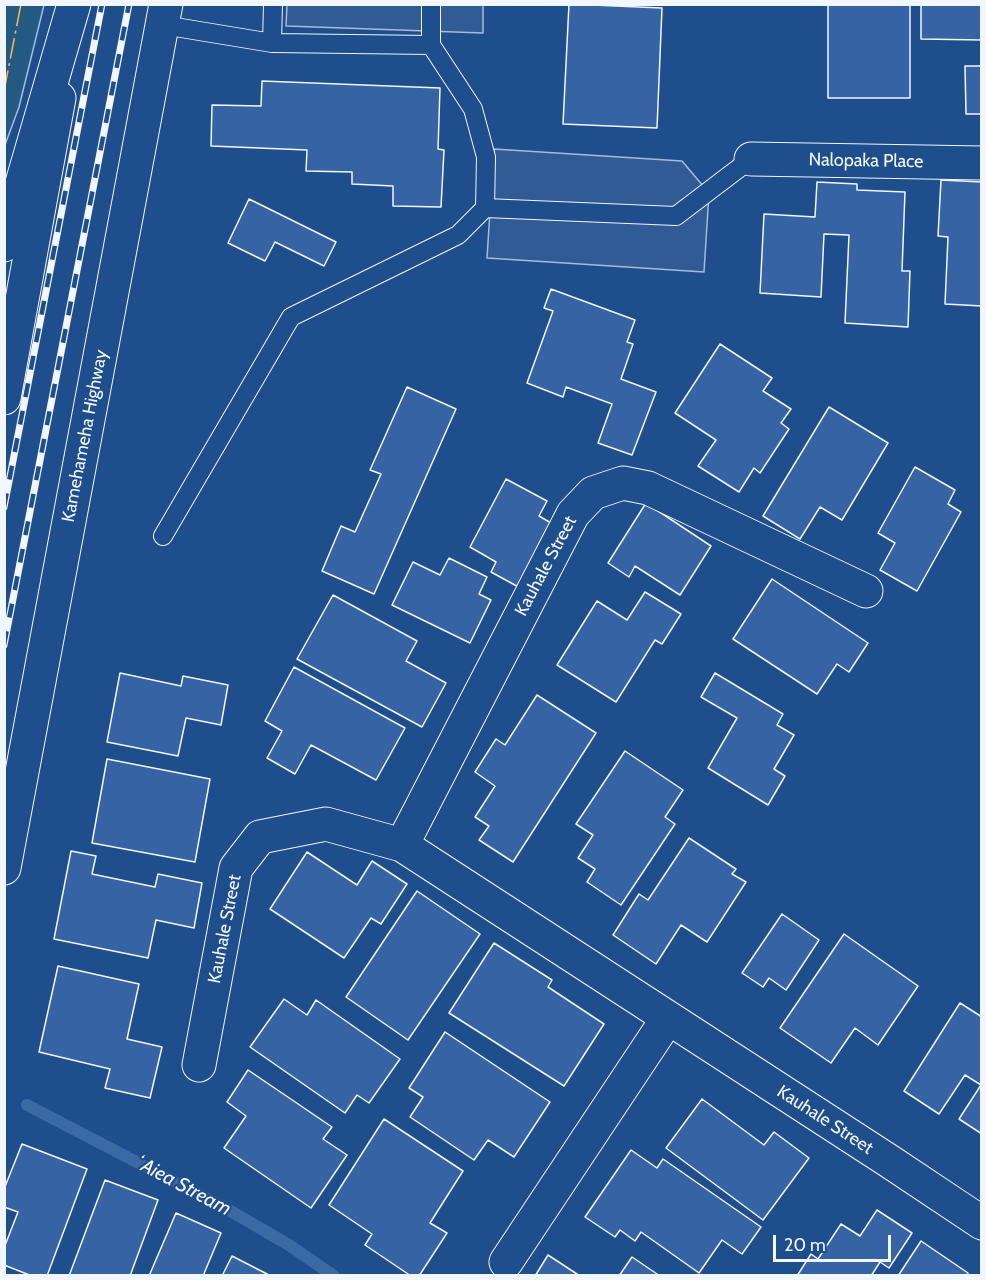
<!DOCTYPE html>
<html>
<head>
<meta charset="utf-8">
<style>
  body { margin:0 }
  #map { position:relative; width:986px; height:1280px; overflow:hidden; background:#1f4e8c; font-family:Cabin,sans-serif }
  canvas { display:block }
  .frame { position:absolute; inset:0; border:6px solid #f2f6ff; pointer-events:none }
  .scale { position:absolute; left:773px; top:1235px; width:118px; height:27px; box-sizing:border-box; border:3px solid #f2f6ff; border-top:0; padding-left:8px; font-size:18px; line-height:21px; white-space:nowrap; color:#f2f6ff; -webkit-text-stroke:4px #1f4e8c; paint-order:stroke }
</style>
</head>
<body>
<div id="map">
<canvas width="986" height="1280"></canvas>
<div class="frame"></div>
<div class="scale">20 m</div>
</div>
<script>
const context = document.querySelector('canvas').getContext('2d');
context.lineJoin = 'round';
function paint(path, color) {
  context.fillStyle = color;
  context.fill(path, 'evenodd');
}
function poly(rows) {
  const path = new Path2D();
  for (const r of rows) {
    path.moveTo(r[0], r[1]);
    for (let i = 2; i < r.length; i += 2) path.lineTo(r[i], r[i + 1]);
  }
  return path;
}
function stroke(path, color, width, dash) {
  context.strokeStyle = color;
  context.lineWidth = width;
  context.lineCap = dash ? 'butt' : 'round';
  context.setLineDash(dash || []);
  context.stroke(path);
}
function write(font, color, halo, rows, align = 'center') {
  context.font = font + ' Cabin,sans-serif';
  context.lineWidth = 4.5;
  context.setLineDash([]);
  context.textBaseline = 'middle';
  context.strokeStyle = halo;
  context.fillStyle = color;
  for (const [text, x, y, turn = 0] of rows) {
    context.save();
    context.translate(x, y);
    context.rotate((+turn || 0) * Math.PI / 180);
    context.textAlign = isNaN(turn) ? turn : align;
    if (halo) context.strokeText(text, 0, 0);
    context.fillText(text, 0, 0);
    context.restore();
  }
}
const green = poly([
  [5,4,44,5,19,107,5,145,5,4]
]);
paint(green, '#245a82');
stroke(green, '#a8bbd7', 1.5);
const parking = poly([
  [287,5,483,5,483,33,286,26,287,5],
  [494,149,682,161,709,193,704,272,487,258,494,149]
]);
paint(parking, '#305b95');
stroke(parking, '#a8bbd7', 1.5);
stroke(poly([
  [27,1105,227,1209,289,1245,334,1276]
]), '#3b69a3', 12);
const building = poly([
  [569,4,662,8,657,128,563,124,569,4],
  [828,4,910,4,910,98,828,98,828,4],
  [921,4,982,4,982,40,921,39,921,4],
  [965,66,982,66,982,114,966,114,965,66],
  [262,81,440,88,438,149,444,150,441,207,393,206,393,186,352,184,352,172,306,171,307,150,211,146,212,105,261,106,262,81],
  [941,180,982,182,982,306,945,304,948,237,938,236,941,180],
  [817,182,857,184,857,190,905,192,902,271,910,271,908,327,845,323,849,235,824,234,821,297,760,293,764,214,815,217,817,182],
  [249,199,336,242,324,266,275,242,265,261,228,243,249,199],
  [551,289,635,320,627,342,633,344,621,379,656,392,632,455,598,443,612,404,566,387,563,397,527,383,553,311,544,308,551,289],
  [720,344,772,378,763,391,791,409,781,423,789,429,760,473,754,468,739,492,698,466,716,440,675,413,720,344],
  [407,387,456,409,374,594,322,571,341,526,355,532,381,474,370,470,407,387],
  [829,407,888,443,842,520,820,507,800,539,763,516,829,407],
  [915,467,955,490,948,504,961,512,917,591,880,570,895,543,878,533,915,467],
  [506,479,547,501,539,516,558,527,524,590,491,572,496,562,470,547,506,479],
  [646,503,711,546,680,595,635,566,629,577,608,563,646,503],
  [449,558,487,577,479,594,491,600,470,643,392,605,413,562,440,575,449,558],
  [772,579,868,643,849,672,837,664,817,694,733,639,772,579],
  [645,592,681,614,662,644,655,640,616,702,557,665,597,601,627,620,645,592],
  [333,595,417,641,406,661,446,683,422,727,297,659,333,595],
  [294,667,405,728,376,780,311,745,295,774,267,758,282,731,265,721,294,667],
  [120,673,181,686,183,676,228,685,221,725,186,718,178,756,107,742,120,673],
  [715,673,783,714,777,725,794,735,774,769,785,776,768,805,708,768,737,718,701,697,715,673],
  [537,695,596,733,513,862,479,840,489,826,475,817,495,786,475,772,496,739,505,745,537,695],
  [625,751,683,790,665,817,675,824,621,905,587,882,595,869,578,858,593,835,576,824,625,751],
  [107,759,210,779,195,862,92,843,107,759],
  [689,838,736,869,732,874,746,882,707,942,681,925,656,964,613,935,639,894,648,900,689,838],
  [71,851,96,856,92,874,155,887,158,874,202,883,194,928,156,920,148,958,54,939,71,851],
  [307,852,357,885,372,861,407,884,381,924,371,918,344,958,270,909,307,852],
  [417,891,480,934,408,1040,346,997,417,891],
  [782,914,819,940,786,990,769,978,763,987,742,973,782,914],
  [844,934,918,986,878,1045,855,1028,831,1063,780,1028,844,934],
  [494,943,552,980,548,987,604,1024,564,1086,449,1013,494,943],
  [58,966,139,984,127,1039,162,1047,150,1098,105,1088,110,1069,39,1052,58,966],
  [284,999,307,1015,316,1000,400,1059,369,1103,357,1095,345,1113,250,1047,284,999],
  [960,1003,982,1017,982,1134,959,1119,981,1085,965,1075,939,1114,904,1091,960,1003],
  [445,1032,550,1102,514,1157,488,1140,474,1160,410,1117,423,1097,409,1088,445,1032],
  [248,1070,332,1127,323,1139,347,1155,311,1208,224,1148,246,1116,227,1102,248,1070],
  [702,1099,764,1145,774,1132,809,1158,763,1220,666,1148,702,1099],
  [384,1119,463,1171,430,1223,447,1233,419,1276,411,1276,365,1245,372,1234,329,1205,384,1119],
  [22,1144,87,1169,47,1276,32,1276,4,1265,4,1248,18,1212,4,1207,4,1189,22,1144],
  [631,1150,657,1168,663,1159,761,1227,742,1254,722,1240,699,1273,641,1232,635,1241,620,1230,615,1237,585,1217,631,1150],
  [105,1180,158,1200,130,1276,69,1276,105,1180],
  [877,1210,912,1233,889,1268,880,1262,871,1276,797,1276,811,1254,818,1259,841,1224,860,1236,877,1210],
  [176,1213,221,1233,203,1276,149,1276,176,1213],
  [921,1241,968,1273,966,1276,898,1276,921,1241],
  [548,1255,580,1276,535,1276,548,1255],
  [232,1256,269,1275,269,1276,222,1276,232,1256],
  [632,1257,660,1276,619,1276,632,1257]
]);
paint(building, '#3563a3');
stroke(building, '#f2f6ff', 1.5);
const lane = poly([
  [163,25,272,43,431,45],
  [272,43,273,4],
  [485,208,676,216,751,159],
  [163,536,291,317,458,235,485,208,486,157,473,109,431,45,431,4]
]);
const street = poly([
  [751,159,982,163],
  [402,845,573,514,593,493,623,483,648,488,866,591],
  [199,1065,236,868,260,837,326,824,402,845,889,1161,982,1223],
  [506,1262,668,1018]
]);
const primary = poly([
  [4,398,59,98],
  [4,868,166,4]
]);
const highway = poly([
  [4,245,74,4]
]);
stroke(lane, '#f2f6ff', 20);
stroke(street, '#f2f6ff', 35);
stroke(primary, '#f2f6ff', 35);
stroke(highway, '#f2f6ff', 35);
stroke(lane, '#1f4e8c', 18);
stroke(street, '#1f4e8c', 33);
stroke(primary, '#1f4e8c', 33);
stroke(highway, '#1f4e8c', 33);
const rail = poly([
  [4,507,102,4],
  [4,645,129,4]
]);
stroke(rail, '#f2f6ff', 7);
stroke(rail, '#1f4e8c', 4.5, [14]);
stroke(poly([
  [4,91,21,4]
]), '#ffb74d', 1.5, [21, 4.5, 3, 4.5]);
write('18px', '#f2f6ff', '#1f4e8c', [
  ["Nalopaka Place",866,161,1],
  ["Kamehameha Highway",85,436,-79],
  ["Kauhale Street",546,566,-62],
  ["Kauhale Street",225,929,-79],
  ["Kauhale Street",825,1120,33]
]);
write('italic 20px', '#f2f6ff', '#1f4e8c', [
  ["ʻAiea Stream",183,1186,28]
]);
</script>
</body>
</html>
